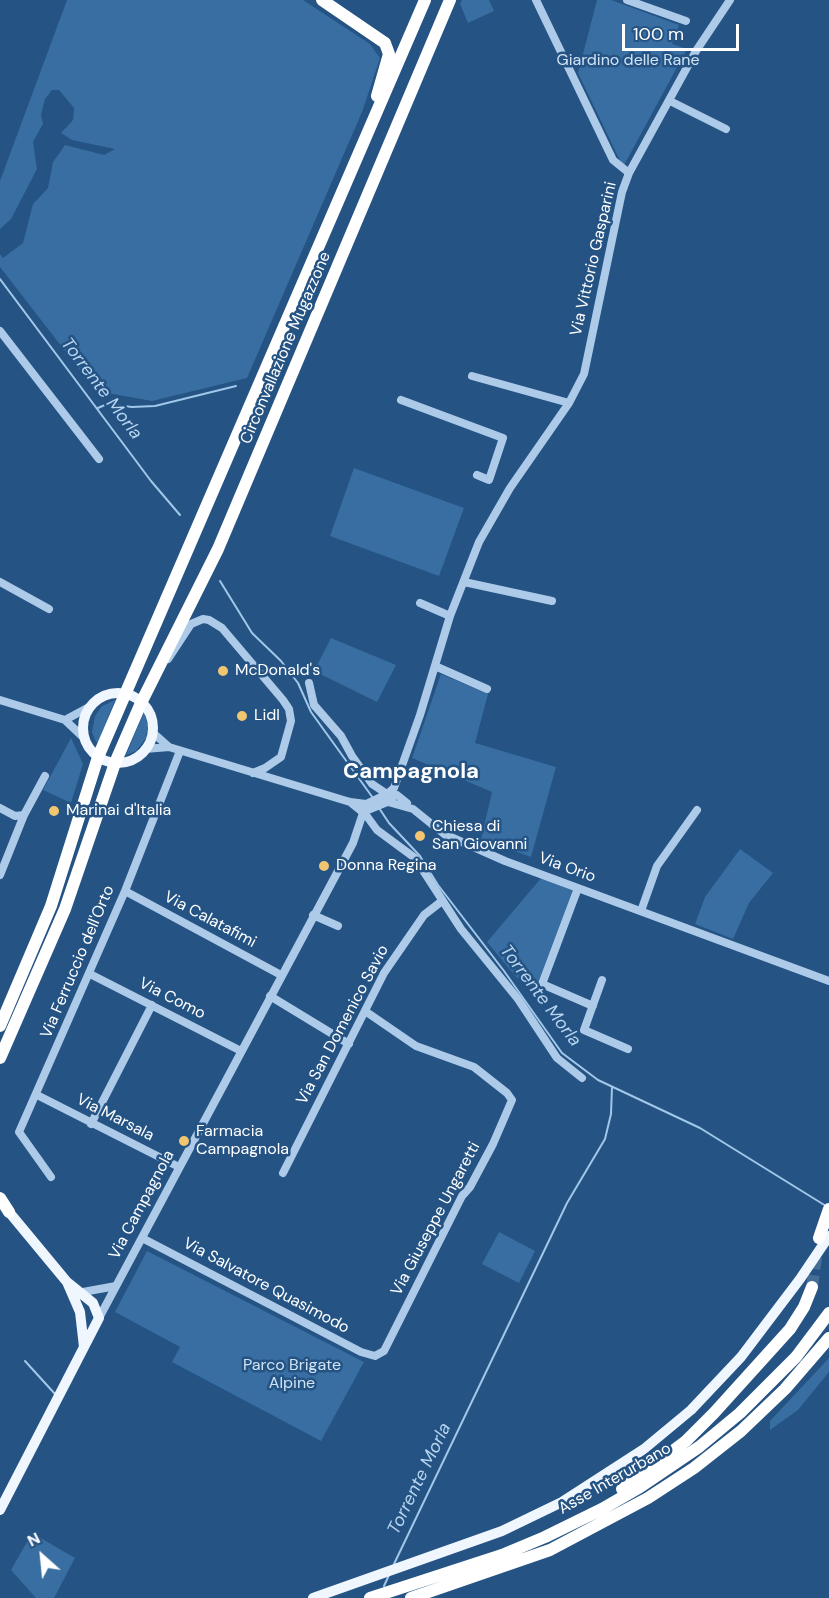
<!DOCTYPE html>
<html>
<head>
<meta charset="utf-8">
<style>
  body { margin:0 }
  #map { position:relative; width:829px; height:1598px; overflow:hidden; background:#245384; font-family:"DM Sans",sans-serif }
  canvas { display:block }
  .north { position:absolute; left:12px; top:1526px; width:60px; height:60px; -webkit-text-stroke:4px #245384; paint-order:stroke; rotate:333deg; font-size:16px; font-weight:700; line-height:24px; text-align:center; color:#fff }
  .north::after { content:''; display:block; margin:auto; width:21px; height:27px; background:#fff; clip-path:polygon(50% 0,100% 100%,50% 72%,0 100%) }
  .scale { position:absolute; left:622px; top:24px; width:117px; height:27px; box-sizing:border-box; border:3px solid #fff; border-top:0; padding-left:8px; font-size:18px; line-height:21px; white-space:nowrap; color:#fff; -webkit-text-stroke:4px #245384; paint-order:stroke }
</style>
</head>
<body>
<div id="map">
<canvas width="829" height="1598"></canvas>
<div class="north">N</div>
<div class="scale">100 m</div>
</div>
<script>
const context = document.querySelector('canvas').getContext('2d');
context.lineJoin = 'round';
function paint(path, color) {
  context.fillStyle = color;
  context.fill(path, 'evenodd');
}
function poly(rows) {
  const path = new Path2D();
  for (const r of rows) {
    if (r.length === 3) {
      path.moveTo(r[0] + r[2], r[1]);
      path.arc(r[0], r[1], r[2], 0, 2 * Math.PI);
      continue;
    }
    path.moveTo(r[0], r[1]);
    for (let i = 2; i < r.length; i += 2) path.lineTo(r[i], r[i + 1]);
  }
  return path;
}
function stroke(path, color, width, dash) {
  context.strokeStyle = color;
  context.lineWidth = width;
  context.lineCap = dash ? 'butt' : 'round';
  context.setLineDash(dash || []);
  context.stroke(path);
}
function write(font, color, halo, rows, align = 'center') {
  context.font = font + ' "DM Sans",sans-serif';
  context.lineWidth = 5;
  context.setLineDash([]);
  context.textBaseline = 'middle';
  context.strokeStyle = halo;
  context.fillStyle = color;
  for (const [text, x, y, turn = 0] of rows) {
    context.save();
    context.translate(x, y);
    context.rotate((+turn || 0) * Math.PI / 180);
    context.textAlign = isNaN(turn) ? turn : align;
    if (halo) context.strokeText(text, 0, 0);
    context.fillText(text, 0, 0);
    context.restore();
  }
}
paint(poly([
  [67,0,303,0,370,44,380,58,362,112,247,378,152,401,96,391,0,267,0,254,3,258,23,243,33,204,48,188,53,162,65,145,104,155,115,149,72,140,61,133,73,120,74,108,59,90,52,90,45,99,41,115,43,124,33,142,37,169,11,219,0,229,0,181],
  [462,0,489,0,494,11,468,23,460,4],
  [597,0,611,0,679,25,672,44,687,49,623,167,578,73],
  [354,468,464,508,439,576,330,536],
  [331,638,396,665,377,702,314,671],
  [441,674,488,694,475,743,556,767,531,857,481,839,492,792,412,758],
  [115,700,98,742,96,742,92,732,95,716,102,706],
  [144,712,148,726,146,738,136,751,126,755],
  [71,738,83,764,71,803,43,790],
  [740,849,773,873,749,903,733,939,695,924,705,897],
  [542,877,573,889,537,985,517,978,487,942],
  [499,1232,535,1251,519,1283,482,1264],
  [147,1251,364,1362,321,1441,172,1362,180,1347,115,1312],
  [829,1358,829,1372,798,1410,770,1430,770,1421],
  [32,1533,75,1558,54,1598,36,1598,11,1570]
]), '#386ea1');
stroke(poly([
  [0,279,151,481,180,515],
  [98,408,107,404,132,407,155,406,236,386],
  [220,581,252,633,281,661,298,683,311,712,373,798],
  [379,808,389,823,420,856,438,885,504,971,562,1053,598,1080,700,1128,826,1206],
  [25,1361,55,1394],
  [394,1564,567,1203,605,1139,611,1114,612,1087],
  [384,1586,389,1575]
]), '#a1c7e9', 2);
stroke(poly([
  [812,1287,817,1251]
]), '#456d96', 12, [12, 6]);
stroke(poly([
  [536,0,613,160,629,173],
  [627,0,686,21],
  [670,101,726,129],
  [0,331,99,459],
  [472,376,569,403],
  [401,400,503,438,489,480,477,475],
  [0,582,49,609],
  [464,582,552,601],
  [420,603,450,616],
  [168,659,191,624,203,619,209,620,222,628,283,700,289,709,291,721,281,757,265,768,253,773],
  [435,666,487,689],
  [309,683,314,705,341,736,352,756,372,784,387,794],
  [0,700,65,720,84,738],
  [65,720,91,706],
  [152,732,169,747],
  [145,749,169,747,350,802,366,804,387,794,397,795,407,803],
  [387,794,394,788,420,715,450,616,479,542,510,488,569,403,584,374,622,192,629,173,696,51,730,0],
  [350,802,366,815,377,830,415,858,461,929,518,999,557,1058,582,1078],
  [388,802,413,809,444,834,505,861,829,981],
  [0,808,15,816,24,815],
  [363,812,392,800],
  [0,875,24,815,45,776],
  [578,888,542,984,593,1006],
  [125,891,281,975],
  [641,911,657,866,697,810],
  [313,915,338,926],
  [90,974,241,1051],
  [602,980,584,1030,628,1049],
  [270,996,349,1044],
  [37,1095,179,1167],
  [91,1124,152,1005],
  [283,1173,384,973,424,915,442,901],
  [51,1177,19,1132,125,891,180,751],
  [142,1238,361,1352,375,1356,384,1351,462,1196,470,1187,493,1144,512,1100,507,1093,474,1067,416,1046,365,1011],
  [83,1292,116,1286],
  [99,1318,353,843,366,804]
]), '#adcbe8', 8);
stroke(poly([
  [118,728,35],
  [9,1212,67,1282,80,1312,84,1347],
  [67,1282,93,1303,99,1318],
  [0,1510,99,1318],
  [313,1598,502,1531,562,1502,644,1449,691,1410,741,1357,800,1279,829,1236]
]), '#eff6fe', 10);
stroke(poly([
  [322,0,385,43,389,54,377,96],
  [0,1026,51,906,98,757,425,0],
  [0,1058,65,909,115,763,141,703,218,549,450,0],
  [0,1198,9,1212],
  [819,1238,829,1209],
  [622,1489,686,1441,714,1413,790,1329,804,1307,812,1287],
  [370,1598,502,1555,545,1537,602,1509,640,1487,699,1447,740,1413,796,1357,829,1313],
  [411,1598,550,1550,648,1498,694,1468,741,1431,785,1389,829,1338]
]), '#fff', 12);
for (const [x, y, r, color] of [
  [223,671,6,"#f2c570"],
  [242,716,6,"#f2c570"],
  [54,811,6,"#f2c570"],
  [420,836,6,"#f2c570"],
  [324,866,6,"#f2c570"],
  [184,1141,6,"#f2c570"]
]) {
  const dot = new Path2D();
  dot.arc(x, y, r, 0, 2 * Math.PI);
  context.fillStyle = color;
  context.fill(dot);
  stroke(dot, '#245384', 2);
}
write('16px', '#d1e4f6', '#245384', [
  ["Giardino delle Rane",628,61],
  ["Parco Brigate",292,1366],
  ["Alpine",292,1384]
]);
write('16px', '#fff', '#245384', [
  ["Via Vittorio Gasparini",594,259,-77],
  ["Circonvallazione Mugazzone",286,348,-67],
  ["Via Orio",567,868,20],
  ["Via Calatafimi",210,920,28],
  ["Via Ferruccio dell'Orto",78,962,-67],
  ["Via Como",172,999,27],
  ["Via San Domenico Savio",343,1025,-62],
  ["Via Marsala",115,1118,27],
  ["Via Campagnola",142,1205,-62],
  ["Via Giuseppe Ungaretti",436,1219,-62],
  ["Via Salvatore Quasimodo",266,1286,28],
  ["Asse Interurbano",615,1479,-30]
]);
write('16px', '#fff', '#245384', [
  ["McDonald's",235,671],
  ["Lidl",254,716],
  ["Marinai d'Italia",66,811],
  ["Chiesa di",432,827],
  ["San Giovanni",432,845],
  ["Donna Regina",336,866],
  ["Farmacia",196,1132],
  ["Campagnola",196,1150]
], 'left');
write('italic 18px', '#b8d5ef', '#245384', [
  ["Torrente Morla",101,389,53],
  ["Torrente Morla",540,996,53],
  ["Torrente Morla",420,1479,-64]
]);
write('bold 22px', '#fff', '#245384', [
  ["Campagnola",411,772]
]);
</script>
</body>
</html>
